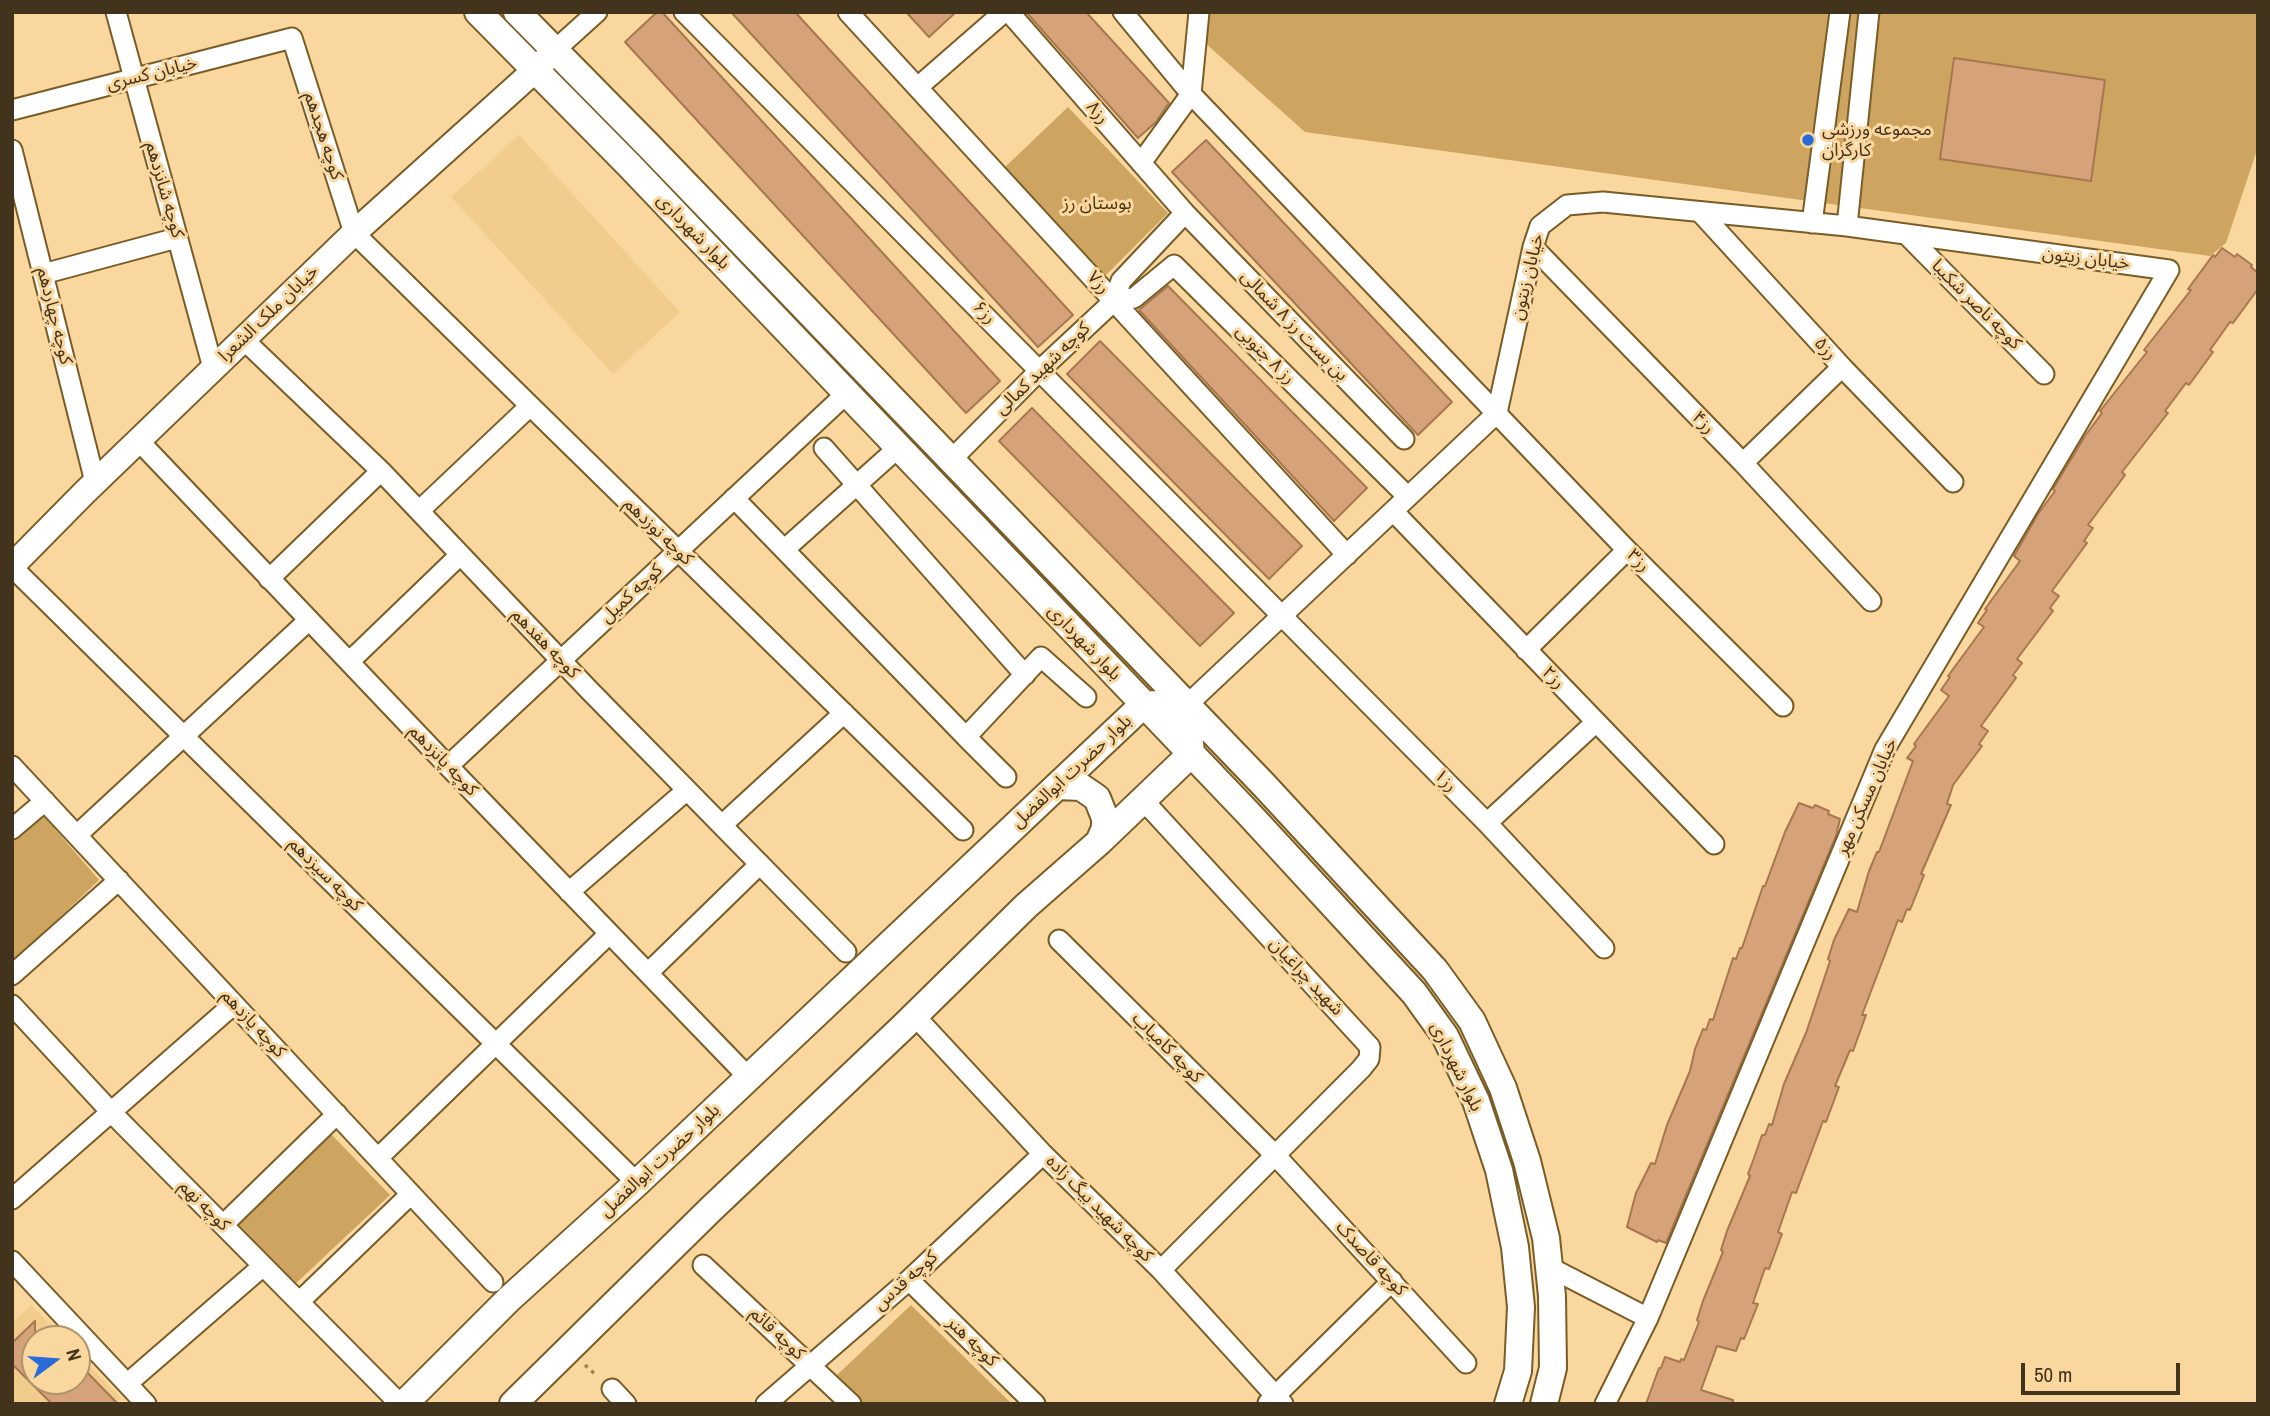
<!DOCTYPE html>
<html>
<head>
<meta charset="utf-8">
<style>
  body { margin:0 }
  #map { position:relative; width:2270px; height:1416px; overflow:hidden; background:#fad79f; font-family:"Archivo Narrow",sans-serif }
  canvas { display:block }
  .frame { position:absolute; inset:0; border:14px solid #41331c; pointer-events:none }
  .north { position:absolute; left:21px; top:1325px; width:70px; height:70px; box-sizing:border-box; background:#fad79f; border:2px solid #b0956b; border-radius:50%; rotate:74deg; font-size:19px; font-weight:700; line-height:28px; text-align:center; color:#41331c }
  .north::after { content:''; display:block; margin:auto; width:24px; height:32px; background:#296bd8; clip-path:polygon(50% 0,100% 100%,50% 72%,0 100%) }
  .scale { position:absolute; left:2021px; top:1363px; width:159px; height:32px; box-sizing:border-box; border:4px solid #41331c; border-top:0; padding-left:9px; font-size:21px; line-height:24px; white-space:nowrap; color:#41331c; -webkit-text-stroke:5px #fad79f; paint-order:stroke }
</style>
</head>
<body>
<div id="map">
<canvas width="2270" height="1416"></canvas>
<div class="frame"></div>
<div class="north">N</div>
<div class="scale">50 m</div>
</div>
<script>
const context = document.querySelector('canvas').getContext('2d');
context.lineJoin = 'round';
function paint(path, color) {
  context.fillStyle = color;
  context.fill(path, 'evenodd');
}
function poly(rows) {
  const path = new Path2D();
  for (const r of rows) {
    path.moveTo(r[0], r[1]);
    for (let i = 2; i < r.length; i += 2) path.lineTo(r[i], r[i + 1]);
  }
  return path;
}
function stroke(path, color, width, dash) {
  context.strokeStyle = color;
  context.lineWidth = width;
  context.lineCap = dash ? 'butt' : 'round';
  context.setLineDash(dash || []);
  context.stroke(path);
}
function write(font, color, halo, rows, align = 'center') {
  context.font = font + ' "Archivo Narrow","Noto Sans Arabic",sans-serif';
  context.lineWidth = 6;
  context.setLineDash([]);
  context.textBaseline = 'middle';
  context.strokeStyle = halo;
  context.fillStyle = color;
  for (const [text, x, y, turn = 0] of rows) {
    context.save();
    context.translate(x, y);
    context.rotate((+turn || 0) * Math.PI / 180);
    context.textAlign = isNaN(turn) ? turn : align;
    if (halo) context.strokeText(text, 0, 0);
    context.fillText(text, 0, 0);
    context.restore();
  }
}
paint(poly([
  [519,135,680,312,613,374,451,197],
  [31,1305,64,1339,35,1339,35,1381,77,1381,77,1353,121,1398,115,1404,12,1404,12,1323]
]), '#f2cc8c');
paint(poly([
  [1208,12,2258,12,2258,147,2226,243,2210,256,1305,132,1204,42],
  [1068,107,1168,213,1103,278,1003,169],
  [42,814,99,880,12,963,12,841],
  [330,1133,390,1195,291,1288,233,1227],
  [911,1305,1012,1404,864,1404,837,1375]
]), '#cda561');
const building = poly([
  [657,12,662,12,1000,381,966,413,625,42,657,12],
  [731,12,795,12,1073,315,1038,347,731,12],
  [906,12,956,12,929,37,906,12],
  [1026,12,1086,12,1169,103,1156,122,1138,138,1026,12],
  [1954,58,2105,80,2091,181,1940,159,1954,58],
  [1206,140,1452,402,1418,435,1172,172,1206,140],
  [2222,248,2235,257,2237,254,2252,265,2251,267,2258,273,2258,289,2233,323,2230,322,2210,350,2213,352,2189,385,2186,383,2165,411,2168,413,2122,472,2125,475,2088,525,2093,528,2084,541,2087,543,2052,591,2059,596,2050,608,2053,611,2017,659,2022,663,2013,675,2016,678,1981,726,1988,731,1979,744,1982,746,1953,785,1947,804,1951,805,1921,874,1924,875,1910,910,1907,909,1902,922,1898,920,1862,1015,1866,1015,1853,1051,1850,1050,1835,1086,1839,1087,1826,1122,1823,1121,1796,1193,1792,1192,1778,1232,1782,1234,1769,1269,1765,1268,1753,1303,1758,1304,1744,1339,1741,1338,1736,1351,1717,1346,1701,1390,1733,1400,1733,1404,1646,1404,1659,1368,1661,1368,1665,1357,1680,1362,1681,1359,1684,1360,1699,1322,1697,1320,1703,1301,1723,1252,1721,1250,1727,1231,1750,1176,1748,1174,1754,1158,1762,1135,1765,1135,1769,1124,1772,1125,1784,1084,1806,1033,1830,961,1828,959,1834,940,1849,909,1857,912,1869,871,1877,852,1879,852,1913,761,1907,758,1916,746,1914,744,1949,696,1941,690,1950,677,1948,676,1984,627,1978,623,1987,610,1985,609,2020,561,2014,556,2038,514,2055,491,2053,489,2085,436,2102,413,2100,411,2147,352,2144,350,2191,290,2188,289,2213,255,2215,257,2222,248],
  [1168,286,1367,488,1334,521,1139,310,1168,286],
  [1100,341,1302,546,1269,579,1067,374,1100,341],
  [1032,408,1234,613,1200,646,999,441,1032,408],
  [1799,803,1813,808,1815,805,1829,811,1828,814,1840,819,1836,836,1666,1243,1658,1240,1657,1242,1627,1227,1636,1193,1651,1163,1655,1164,1667,1125,1690,1071,1695,1049,1703,1029,1706,1030,1710,1019,1713,1020,1733,958,1736,959,1740,948,1742,948,1763,886,1765,886,1785,832,1799,803],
  [35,1321,35,1381,77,1381,77,1362,118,1404,52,1404,12,1364,12,1343,35,1321]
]);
paint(building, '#d5a279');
stroke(building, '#a7774f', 2);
const minor = poly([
  [116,12,213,368],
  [684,12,1487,823,1604,948],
  [848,12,1347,555],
  [1009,12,1185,213,1404,439],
  [1123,12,1191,94,1627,550,1783,706],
  [555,50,597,12],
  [918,87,1004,12],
  [12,110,292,38,354,233,963,830],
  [12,150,95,482],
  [1141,163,1191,94,1199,12],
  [1700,212,1842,367,1953,482],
  [1812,223,1840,12],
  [1847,226,1869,12],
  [1908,236,2044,374],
  [1533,247,1743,463,1871,601],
  [43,274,177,238],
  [1114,301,1134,298,1174,265,1408,497],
  [243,339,381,471,590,691,846,952],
  [139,441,448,766,749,1078],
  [824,448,1025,675],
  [951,460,1040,370,1114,301,1121,281,1185,213],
  [1743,463,1842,367],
  [734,498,966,737,1041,657,1086,697],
  [419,511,530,406],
  [1393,511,1714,844],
  [785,549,899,447],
  [12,567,637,1183],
  [269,579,381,471],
  [1526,650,1627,550],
  [349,662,460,555],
  [1187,705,1497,413,1533,247,1540,226,1567,205,1603,202,1847,226,2169,270,1885,749,1648,1318,1549,1267],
  [966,737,1006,777],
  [12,766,493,1282],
  [448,766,847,393],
  [1143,800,1370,1047,1369,1059,1361,1069,1161,1270],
  [1487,823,1596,722],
  [722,825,844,713],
  [12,829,45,801],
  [77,835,309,620],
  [569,892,687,790],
  [1059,940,1276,1156,1466,1363],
  [648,973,760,864],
  [12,975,119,880],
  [12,1005,111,1112,400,1404],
  [914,1015,1043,1154,1161,1270,1283,1404],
  [378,1158,609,934],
  [12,1199,234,1004],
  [223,1225,337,1114],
  [12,1261,146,1404],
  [703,1265,851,1404],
  [909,1280,1035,1404],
  [299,1302,411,1194],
  [128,1383,263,1266],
  [612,1389,626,1404],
  [1268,1403,1392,1281],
  [766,1404,909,1280,1043,1154],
  [1605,1404,1648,1318]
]);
const tertiary = poly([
  [12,566,85,492,354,233,534,71,555,50]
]);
const secondary = poly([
  [478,12,629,165,1248,813,1414,993,1445,1036,1476,1101,1499,1170,1515,1247,1521,1307,1518,1371,1508,1404],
  [517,12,648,145,1263,784,1435,970,1472,1021,1503,1088,1527,1161,1546,1238,1552,1296,1553,1368,1544,1404],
  [1057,786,1081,787,1097,798,1105,818,1105,828,1099,842],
  [404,1404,509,1299,637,1183,1144,704,1187,705,1191,754,1099,842,1026,906,904,1026,710,1210,513,1404]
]);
stroke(minor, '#7a5c25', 23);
stroke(tertiary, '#7a5c25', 28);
stroke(secondary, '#7a5c25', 30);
stroke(poly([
  [585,1365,597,1376]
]), '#99815a', 3.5, [3.5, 5]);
stroke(minor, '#fff', 19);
stroke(tertiary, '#fff', 24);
stroke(secondary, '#fff', 26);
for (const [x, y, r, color] of [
  [1808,140,7,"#296bd8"]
]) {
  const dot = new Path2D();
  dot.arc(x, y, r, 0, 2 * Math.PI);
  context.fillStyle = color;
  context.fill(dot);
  stroke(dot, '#fad79f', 2.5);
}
write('18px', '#41331c', '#fad79f', [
  ["خیابان کسری",152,74,-14],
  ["رز۸",1097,113,49],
  ["کوچه هجدهم",323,136,72],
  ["کوچه شانزدهم",164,190,74],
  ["بلوار شهرداری",693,232,46],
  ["خیابان زیتون",2086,259,7],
  ["خیابان زیتون",1528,277,-76],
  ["رز۷",1098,283,48],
  ["کوچه ناصر شکیبا",1976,305,45],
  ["رز۶",984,313,45],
  ["خیابان ملک الشعرا",269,314,-44],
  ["کوچه چهاردهم",54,316,76],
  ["بن بست رز ۸ شمالی",1294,326,46],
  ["رز۵",1825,349,48],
  ["رز ۸ جنوبی",1265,355,45],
  ["کوچه شهید کمالی",1043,369,-44],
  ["رز۴",1703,423,46],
  ["کوچه نوزدهم",658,532,44],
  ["رز۳",1638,561,45],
  ["کوچه کمیل",632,594,-43],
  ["بلوار شهرداری",1084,643,46],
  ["کوچه هفدهم",545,644,46],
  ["رز۲",1553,678,46],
  ["کوچه پانزدهم",443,761,46],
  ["بلوار حضرت ابوالفضل",1072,772,-43],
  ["رز۱",1445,781,45],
  ["خیابان مسکن مهر",1867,797,-66],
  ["کوچه سیزدهم",325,875,45],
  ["شهید چراغیان",1306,977,47],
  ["کوچه یازدهم",253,1024,47],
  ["کوچه کامیاب",1167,1048,45],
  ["بلوار شهرداری",1456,1067,64],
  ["بلوار حضرت ابوالفضل",660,1161,-43],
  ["کوچه نهم",204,1206,45],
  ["کوچه شهید بیگ زاده",1099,1209,45],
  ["کوچه قاصدک",1371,1259,47],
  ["کوچه قدس",906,1281,-42],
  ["کوچه قائم",777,1334,43],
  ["کوچه هنر",972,1342,44]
]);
write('18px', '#41331c', '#fad79f', [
  ["مجموعه ورزشی",1822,130],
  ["کارگران",1822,151]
], 'left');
write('18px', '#4b360b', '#fad79f', [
  ["بوستان رز",1097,204]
]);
</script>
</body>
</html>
